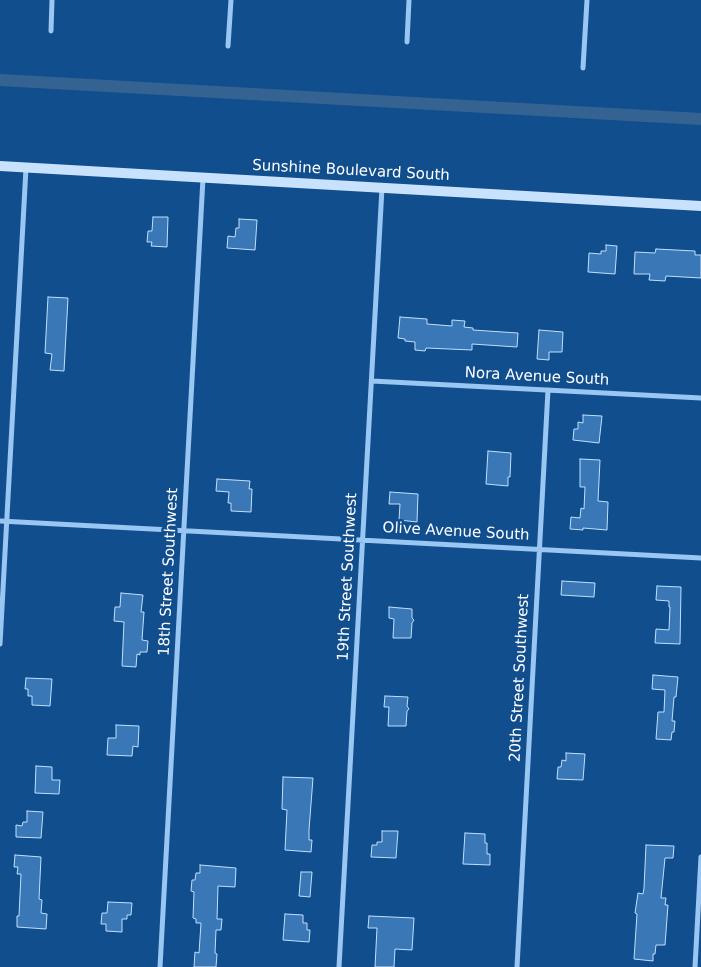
<!DOCTYPE html>
<html>
<head>
<meta charset="utf-8">
<style>
  body { margin:0 }
  canvas { display:block; background:#114e8d }
</style>
</head>
<body>
<canvas width="701" height="967"></canvas>
<script>
const context = document.querySelector('canvas').getContext('2d');
context.lineJoin = 'round';
function poly(rows) {
  const path = new Path2D();
  for (const r of rows) {
    path.moveTo(r[0], r[1]);
    for (let i = 2; i < r.length; i += 2) path.lineTo(r[i], r[i + 1]);
  }
  return path;
}
function stroke(path, color, width, dash) {
  context.strokeStyle = color;
  context.lineWidth = width;
  context.lineCap = dash ? 'butt' : 'round';
  context.setLineDash(dash || []);
  context.stroke(path);
}
function paint(path, color) {
  context.fillStyle = color;
  context.fill(path, 'evenodd');
}
function write(font, color, halo, rows, align = 'center') {
  context.font = font + ' "DejaVu Sans",sans-serif';
  context.lineWidth = 5;
  context.setLineDash([]);
  context.textBaseline = 'middle';
  context.strokeStyle = halo;
  context.fillStyle = color;
  for (const [text, x, y, turn = 0] of rows) {
    context.save();
    context.translate(x, y);
    context.rotate((+turn || 0) * Math.PI / 180);
    context.textAlign = isNaN(turn) ? turn : align;
    if (halo) context.strokeText(text, 0, 0);
    context.fillText(text, 0, 0);
    context.restore();
  }
}
stroke(poly([
  [0,80,701,119]
]), '#356391', 12);
const building = poly([
  [153,217,168,217,167,247,151,246,152,242,147,242,148,231,152,231,153,217],
  [239,219,257,220,255,250,227,248,228,236,235,237,236,228,239,228,239,219],
  [606,245,617,246,615,274,588,272,589,253,601,254,601,251,606,251,606,245],
  [656,249,695,251,695,255,701,255,701,278,666,276,665,281,649,280,650,274,634,274,635,252,655,253,656,249],
  [48,297,68,298,64,371,50,370,52,354,45,353,48,297],
  [400,317,427,319,427,324,452,326,452,320,465,321,464,327,473,328,473,330,518,333,517,347,472,344,472,350,426,348,425,351,415,350,415,342,405,341,405,339,398,338,400,317],
  [539,330,563,332,562,352,549,352,549,360,537,359,539,330],
  [583,415,602,416,599,443,573,440,574,429,578,429,578,422,583,423,583,415],
  [488,451,511,453,510,477,508,477,508,486,486,484,488,451],
  [580,459,600,460,598,501,608,502,607,530,583,528,583,530,570,529,571,517,580,518,581,508,584,509,585,487,580,487,580,459],
  [217,479,250,481,249,489,252,489,251,512,231,511,231,503,228,503,229,492,216,491,217,479],
  [390,492,418,494,417,522,399,520,400,504,389,504,390,492],
  [562,581,595,583,594,597,561,595,562,581],
  [657,586,681,587,680,644,655,643,656,629,669,630,670,607,669,607,669,601,656,600,657,586],
  [121,593,143,595,141,612,144,612,142,640,148,641,147,652,140,652,140,655,137,654,136,667,122,666,124,622,114,621,115,607,120,607,121,593],
  [389,607,412,609,412,618,414,620,412,623,411,638,393,638,394,619,389,618,389,607],
  [653,675,678,677,676,697,674,697,672,721,675,721,674,732,672,732,671,740,656,739,658,712,664,712,665,690,652,689,653,675],
  [26,678,52,679,50,706,32,705,32,696,28,696,28,689,25,689,26,678],
  [385,696,408,697,407,706,409,709,407,711,406,726,388,726,389,707,384,707,385,696],
  [116,725,139,726,138,747,133,746,132,756,107,755,108,738,116,738,116,725],
  [566,753,585,754,583,780,557,779,558,767,561,767,562,760,566,761,566,753],
  [36,766,52,767,52,780,60,780,59,794,35,793,36,766],
  [283,777,313,778,309,830,309,840,312,840,311,852,285,850,287,810,282,809,283,777],
  [27,811,43,812,41,838,16,837,16,825,22,826,23,822,27,822,27,811],
  [382,831,398,831,396,858,371,857,372,845,377,845,377,842,382,842,382,831],
  [465,833,485,834,485,843,487,843,487,854,490,854,490,865,463,864,465,833],
  [646,845,674,846,673,858,665,858,661,898,666,898,665,905,668,905,665,945,656,945,655,954,653,954,653,961,634,959,637,914,635,913,638,893,643,894,644,888,646,845],
  [15,855,41,857,39,899,42,900,41,913,47,914,46,929,17,927,17,916,19,916,21,874,17,874,18,867,14,867,15,855],
  [200,865,236,868,235,887,218,886,217,919,222,919,221,930,216,930,215,953,217,954,216,967,194,967,195,952,199,953,201,923,196,923,196,919,193,918,194,892,191,891,192,880,195,880,196,873,200,873,200,865],
  [301,872,312,872,310,897,299,896,301,872],
  [108,902,132,903,131,915,127,915,127,919,122,919,122,932,106,931,106,924,101,924,102,913,107,913,108,902],
  [285,914,303,915,303,923,307,923,307,930,310,930,309,942,283,940,285,914],
  [369,916,414,918,412,950,395,949,394,967,375,967,377,928,368,928,369,916]
]);
paint(building, '#3a77b6');
stroke(building, '#c0dffd', 1);
stroke(poly([
  [51,31,52,0],
  [407,42,409,0],
  [228,46,231,0],
  [583,68,587,0],
  [372,381,701,398],
  [0,521,701,558],
  [0,644,26,168],
  [160,967,203,178],
  [339,967,382,188],
  [517,967,548,390],
  [695,967,701,857]
]), '#99c6f2', 5);
stroke(poly([
  [0,166,701,206]
]), '#c8e1fc', 10);
write('15px', '#fff', '#114e8d', [
  ["Sunshine Boulevard South",351,171,3],
  ["Nora Avenue South",537,377,3],
  ["Olive Avenue South",456,532,3],
  ["18th Street Southwest",169,572,-87],
  ["19th Street Southwest",348,577,-87],
  ["20th Street Southwest",520,678,-87]
]);
</script>
</body>
</html>
